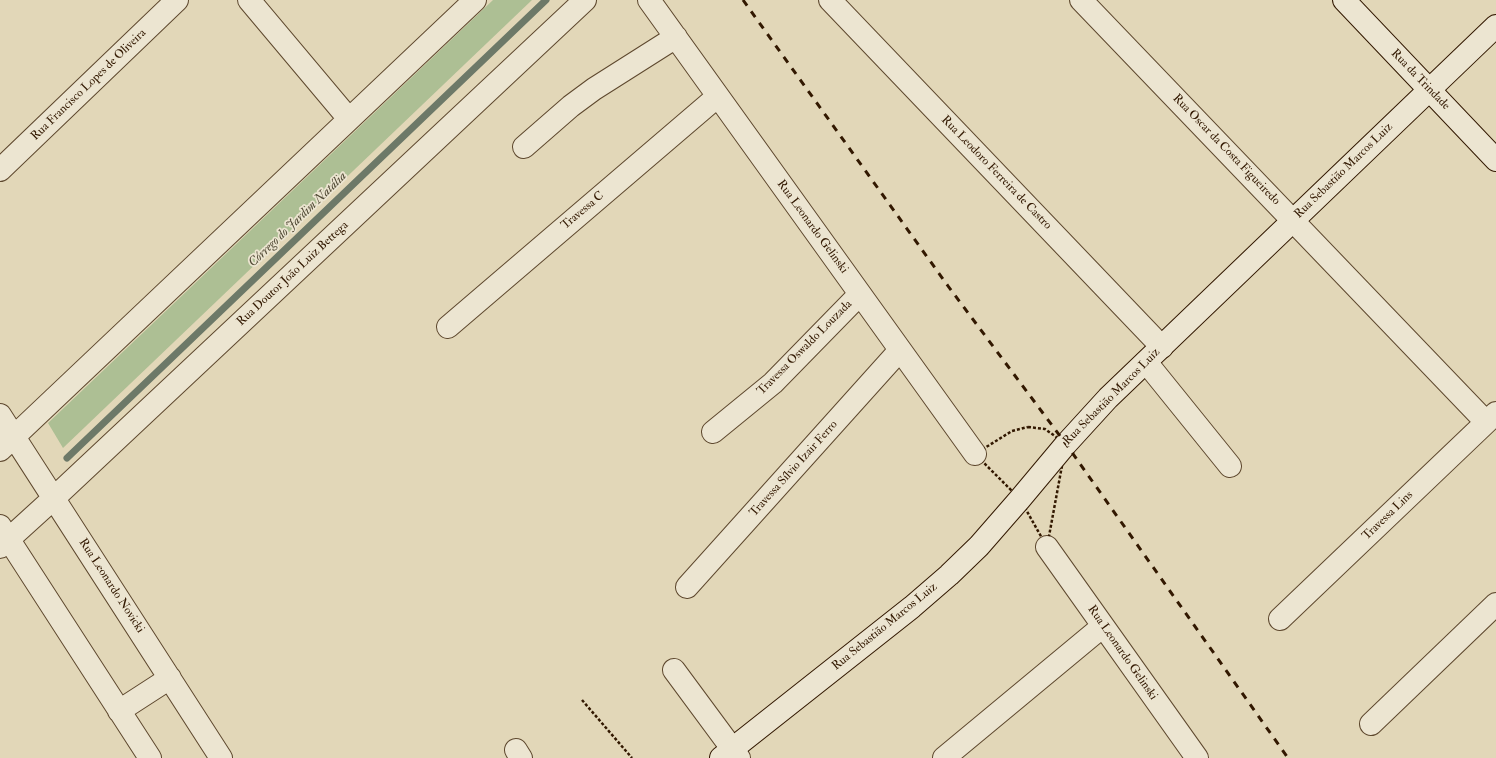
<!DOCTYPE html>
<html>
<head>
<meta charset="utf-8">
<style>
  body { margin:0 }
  canvas { display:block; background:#e2d7b8 }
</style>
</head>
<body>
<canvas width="1496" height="758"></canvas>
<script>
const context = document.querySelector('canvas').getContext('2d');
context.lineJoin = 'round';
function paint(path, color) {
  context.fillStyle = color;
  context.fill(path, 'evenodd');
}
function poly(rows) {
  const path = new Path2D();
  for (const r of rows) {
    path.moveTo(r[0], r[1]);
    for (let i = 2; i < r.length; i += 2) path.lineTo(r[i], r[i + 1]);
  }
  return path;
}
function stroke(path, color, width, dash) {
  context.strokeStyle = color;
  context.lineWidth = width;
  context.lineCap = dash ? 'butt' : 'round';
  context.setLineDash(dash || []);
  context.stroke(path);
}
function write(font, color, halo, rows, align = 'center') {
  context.font = font + ' "IM FELL Double Pica",serif';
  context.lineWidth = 3.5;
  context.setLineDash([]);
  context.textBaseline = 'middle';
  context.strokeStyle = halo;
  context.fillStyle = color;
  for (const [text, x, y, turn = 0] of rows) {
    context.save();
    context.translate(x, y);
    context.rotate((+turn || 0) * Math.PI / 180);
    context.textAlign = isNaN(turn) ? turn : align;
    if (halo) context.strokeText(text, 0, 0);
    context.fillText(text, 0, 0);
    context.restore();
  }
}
paint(poly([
  [493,0,532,0,63,448,48,423]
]), '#adbf94');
stroke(poly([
  [67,458,546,0]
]), '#6d7968', 7);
const street = poly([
  [249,0,349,119],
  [649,0,975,454],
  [830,0,1162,347],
  [1081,0,1486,422],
  [524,147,571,106,594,89,676,37],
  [0,170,177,0],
  [448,327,718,96],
  [1146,362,1230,466],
  [0,415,221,758],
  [713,432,773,383,860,294],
  [0,450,475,0],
  [0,526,150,758],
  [0,547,54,498,585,0],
  [1047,547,1197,758],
  [687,587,900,350],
  [1280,619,1496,413],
  [674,670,739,758],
  [119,711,170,678],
  [1371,724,1496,604],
  [516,750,521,758],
  [944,758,1103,626]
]);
const secondary = poly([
  [1344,0,1496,160],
  [721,758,912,607,949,575,979,546,1020,499,1066,444,1108,398,1496,26]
]);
stroke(street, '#5e482e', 24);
stroke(secondary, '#321800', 24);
stroke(poly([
  [1028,427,1045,429,1066,444,1047,547,1020,499,975,454,1012,431,1028,427],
  [582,700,632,758]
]), '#321800', 2.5, [3, 2]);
stroke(street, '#ece5d1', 22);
stroke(secondary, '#ece5d1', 22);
stroke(poly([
  [743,0,948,286,1066,444,1288,758]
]), '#321800', 3, [7, 7]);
write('12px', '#321800', '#ece5d1', [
  ["Rua da Trindade",1420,80,46],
  ["Rua Francisco Lopes de Oliveira",89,85,-44],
  ["Rua Oscar da Costa Figueiredo",1226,150,46],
  ["Rua Sebastião Marcos Luiz",1344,171,-44],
  ["Rua Leodoro Ferreira de Castro",996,173,46],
  ["Travessa C",583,211,-40],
  ["Rua Leonardo Gelinski",812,227,54],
  ["Rua Doutor João Luiz Bettega",293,274,-43],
  ["Travessa Oswaldo Louzada",805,348,-45],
  ["Rua Sebastião Marcos Luiz",1112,397,-45],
  ["Travessa Sílvio Izair Ferro",794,469,-48],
  ["Travessa Lins",1388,516,-44],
  ["Rua Leonardo Novicki",111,586,57],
  ["Rua Sebastião Marcos Luiz",885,627,-39],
  ["Rua Leonardo Gelinski",1122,653,55]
]);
write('italic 13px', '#504934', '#ece5d1', [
  ["Córrego do Jardim Natália",298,220,-44]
]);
</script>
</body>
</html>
